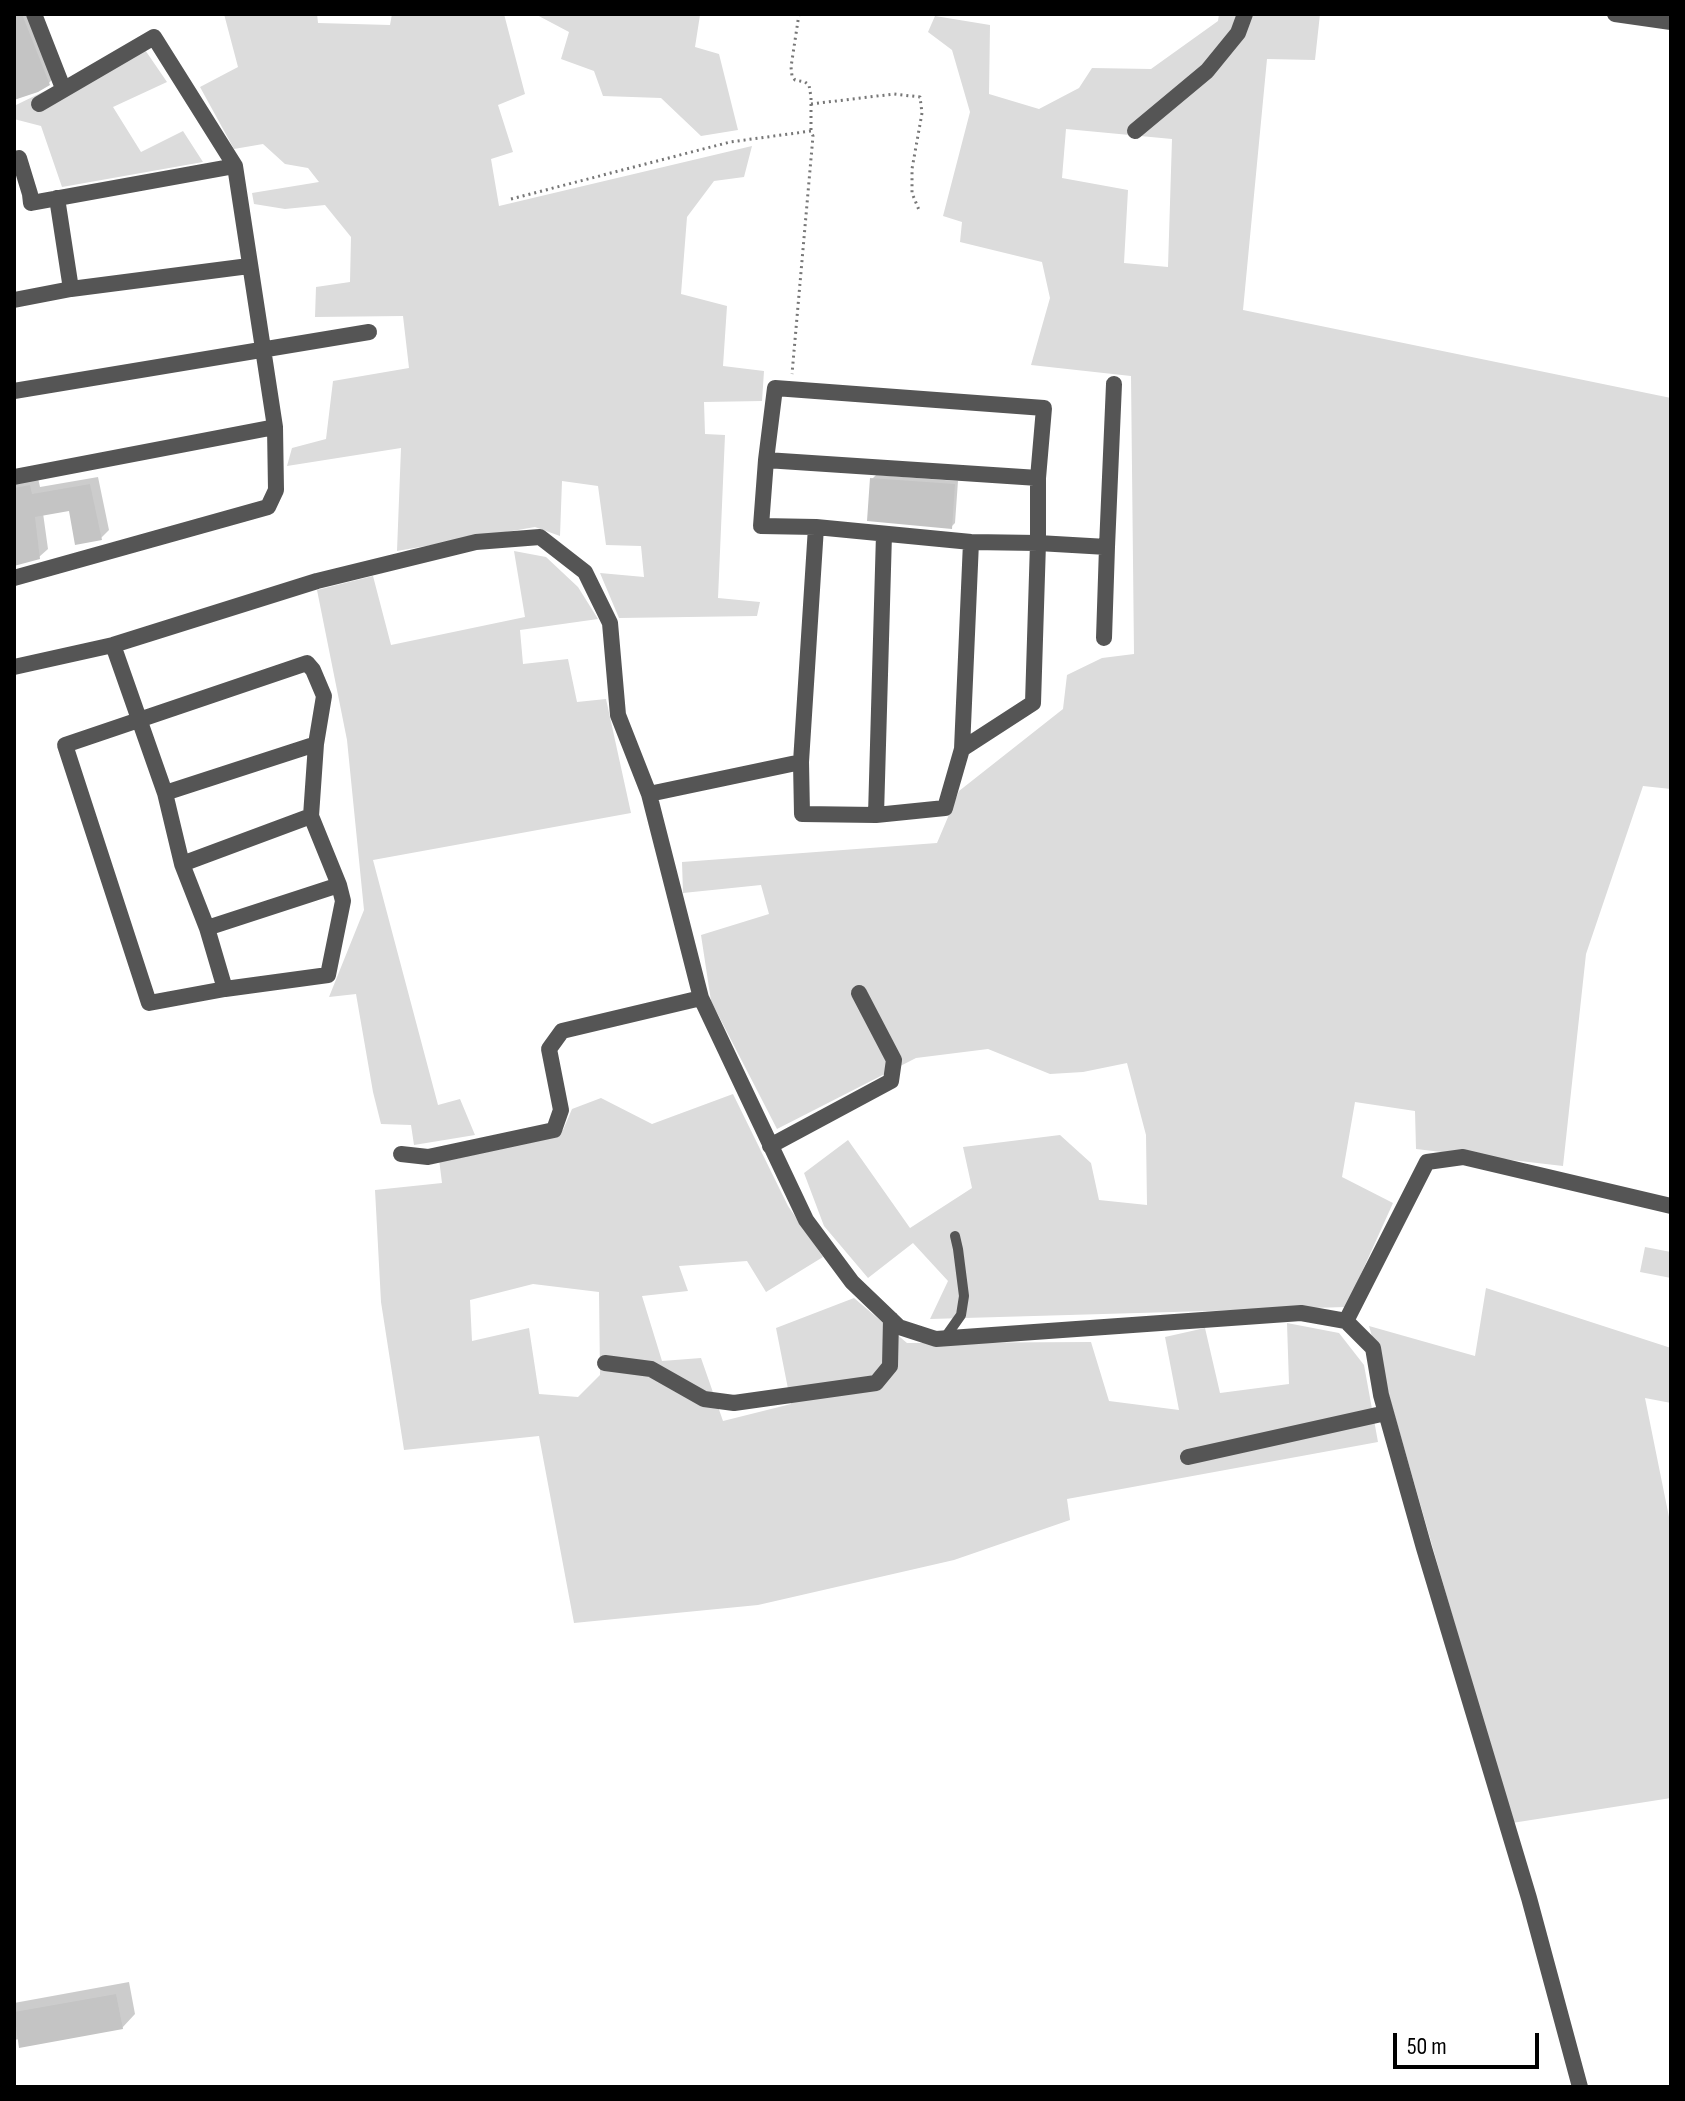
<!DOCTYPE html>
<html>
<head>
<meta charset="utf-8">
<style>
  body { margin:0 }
  #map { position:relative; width:1685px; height:2101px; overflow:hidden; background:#fff; font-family:"Sofia Sans Condensed",sans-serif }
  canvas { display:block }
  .frame { position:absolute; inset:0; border:16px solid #000; pointer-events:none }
  .scale { position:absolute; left:1393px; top:2033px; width:146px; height:36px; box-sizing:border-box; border:4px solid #000; border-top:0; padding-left:10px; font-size:24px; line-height:28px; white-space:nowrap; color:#000; -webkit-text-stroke:6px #fff; paint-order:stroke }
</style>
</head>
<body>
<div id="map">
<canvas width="1685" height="2101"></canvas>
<div class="frame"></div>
<div class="scale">50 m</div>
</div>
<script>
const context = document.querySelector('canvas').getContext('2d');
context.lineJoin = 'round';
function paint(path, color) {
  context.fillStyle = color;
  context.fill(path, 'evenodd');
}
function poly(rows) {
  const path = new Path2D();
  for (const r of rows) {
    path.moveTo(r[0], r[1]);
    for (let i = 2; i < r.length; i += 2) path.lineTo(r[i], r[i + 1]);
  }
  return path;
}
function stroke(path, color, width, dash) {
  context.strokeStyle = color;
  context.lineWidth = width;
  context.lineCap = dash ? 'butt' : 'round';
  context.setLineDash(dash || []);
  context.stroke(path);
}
paint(poly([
  [224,14,317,14,318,23,390,25,392,14,504,14,525,94,498,105,513,152,491,159,499,206,752,146,744,177,714,181,687,217,681,294,727,306,723,366,764,371,762,401,704,402,705,434,725,435,718,598,760,602,757,616,619,618,600,573,644,577,641,546,606,545,598,486,562,481,560,536,535,527,397,551,401,448,287,466,292,448,326,439,333,381,409,368,403,316,315,317,316,287,350,282,351,237,325,205,285,209,254,204,252,193,319,182,308,168,285,164,263,144,234,149,200,87,238,67],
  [535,14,731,14,700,15,695,47,719,54,738,130,701,136,661,98,603,96,594,71,561,59,569,32],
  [1219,14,1320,14,1315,60,1267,59,1243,310,1671,398,1671,789,1643,786,1586,954,1563,1166,1416,1149,1415,1111,1355,1102,1342,1177,1393,1203,1346,1307,930,1319,948,1281,913,1243,868,1278,824,1226,804,1173,848,1140,910,1228,972,1188,963,1147,1060,1135,1091,1163,1099,1200,1147,1205,1146,1135,1127,1063,1083,1072,1050,1074,988,1049,916,1058,777,1129,711,1001,701,935,769,914,761,885,683,893,682,862,937,843,959,791,1063,709,1067,675,1102,658,1134,654,1131,376,1031,365,1050,298,1042,262,960,242,962,222,943,216,970,112,952,50,928,32,935,16,990,25,989,94,1039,109,1079,88,1092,68,1151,69,1218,21],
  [1066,129,1172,139,1168,267,1124,263,1128,190,1062,178],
  [141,44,167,82,113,107,141,152,183,131,203,162,62,187,41,126,14,119,14,106],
  [514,551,546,557,578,587,598,619,520,630,523,664,568,659,577,702,606,699,631,813,373,860,438,1105,460,1099,475,1135,414,1145,411,1125,381,1124,373,1092,356,994,329,997,364,910,347,740,317,590,373,576,391,645,525,617],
  [733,1094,788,1206,823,1257,766,1292,747,1261,679,1266,688,1291,642,1296,662,1361,701,1358,723,1421,791,1404,776,1328,854,1298,907,1343,1091,1342,1109,1401,1179,1410,1165,1337,1205,1328,1220,1393,1289,1384,1287,1323,1339,1333,1364,1365,1378,1442,1067,1499,1070,1520,954,1560,758,1605,574,1623,539,1436,404,1450,381,1302,375,1190,442,1183,439,1159,563,1130,572,1109,601,1098,652,1124],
  [533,1284,599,1292,600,1375,578,1397,539,1394,529,1328,472,1341,470,1300],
  [1645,1247,1671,1252,1671,1278,1640,1272],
  [1486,1288,1671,1348,1671,1403,1645,1398,1671,1527,1671,1798,1512,1823,1369,1326,1475,1356]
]), '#dcdcdc');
paint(poly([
  [14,14,34,14,57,74,49,83,14,98],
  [14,475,38,478,40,487,98,477,109,530,101,538,71,509,43,513,48,549,39,557,14,563],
  [876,475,958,481,955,523,951,527,872,479],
  [129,1982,135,2014,122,2028,76,2028,14,2040,14,2003]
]), '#0003');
paint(poly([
  [14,14,22,14,50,85,38,92,14,100],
  [870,478,955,484,952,529,867,521],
  [90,484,102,540,75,545,69,511,35,517,40,559,14,566,14,488,30,485,32,494],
  [116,1994,123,2029,19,2048,14,2012]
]), '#c4c4c4');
stroke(poly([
  [799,14,791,67,792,76,795,80,805,82,809,85,811,97,811,130],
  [811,104,894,94,920,97,922,113,912,169,912,193,919,210],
  [511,199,730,142,811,131,813,136,792,374]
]), '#777', 3, [2, 4]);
stroke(poly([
  [944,1339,961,1315,964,1296,958,1249,955,1236]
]), '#555', 10);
stroke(poly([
  [34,14,61,83],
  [1615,14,1671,22],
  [1135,131,1207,71,1238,33,1245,14],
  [14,159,19,158,30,194,31,203,235,166],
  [57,198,71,289],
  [14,300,71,289,249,266],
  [14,391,369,332],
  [766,460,1038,478],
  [14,477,275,427],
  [816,527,801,762,802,814,876,815,945,808,962,749,1033,703,1038,543,1038,478,1044,408,775,388,766,460,761,526,816,527,971,542,1038,543,1107,547,1104,638],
  [1107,547,1114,384],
  [14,578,268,507,276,490,275,427,235,166,154,37,39,104],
  [113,645,165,793,182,864,207,928,225,989],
  [14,667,113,645,317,581,476,542,540,537,585,572,610,623,618,715,649,794,701,998,806,1220,852,1282,899,1327,936,1339,1301,1313,1346,1321,1373,1348,1381,1395,1424,1548,1529,1898,1580,2087],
  [962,749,971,542],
  [165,793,316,744,324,696,313,670,307,663,65,745,149,1003,225,989,328,975,343,901,339,885,311,816,316,744],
  [649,794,801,762],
  [876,815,884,534],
  [182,864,311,816],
  [207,928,339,885],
  [770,1146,891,1081,894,1060,859,993],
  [401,1154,428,1157,554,1130,561,1110,549,1049,562,1031,701,998],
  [1346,1321,1427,1162,1463,1157,1671,1206],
  [605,1363,651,1369,704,1399,734,1403,876,1383,890,1366,891,1319],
  [1188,1457,1386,1413]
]), '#555', 16);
</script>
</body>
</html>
